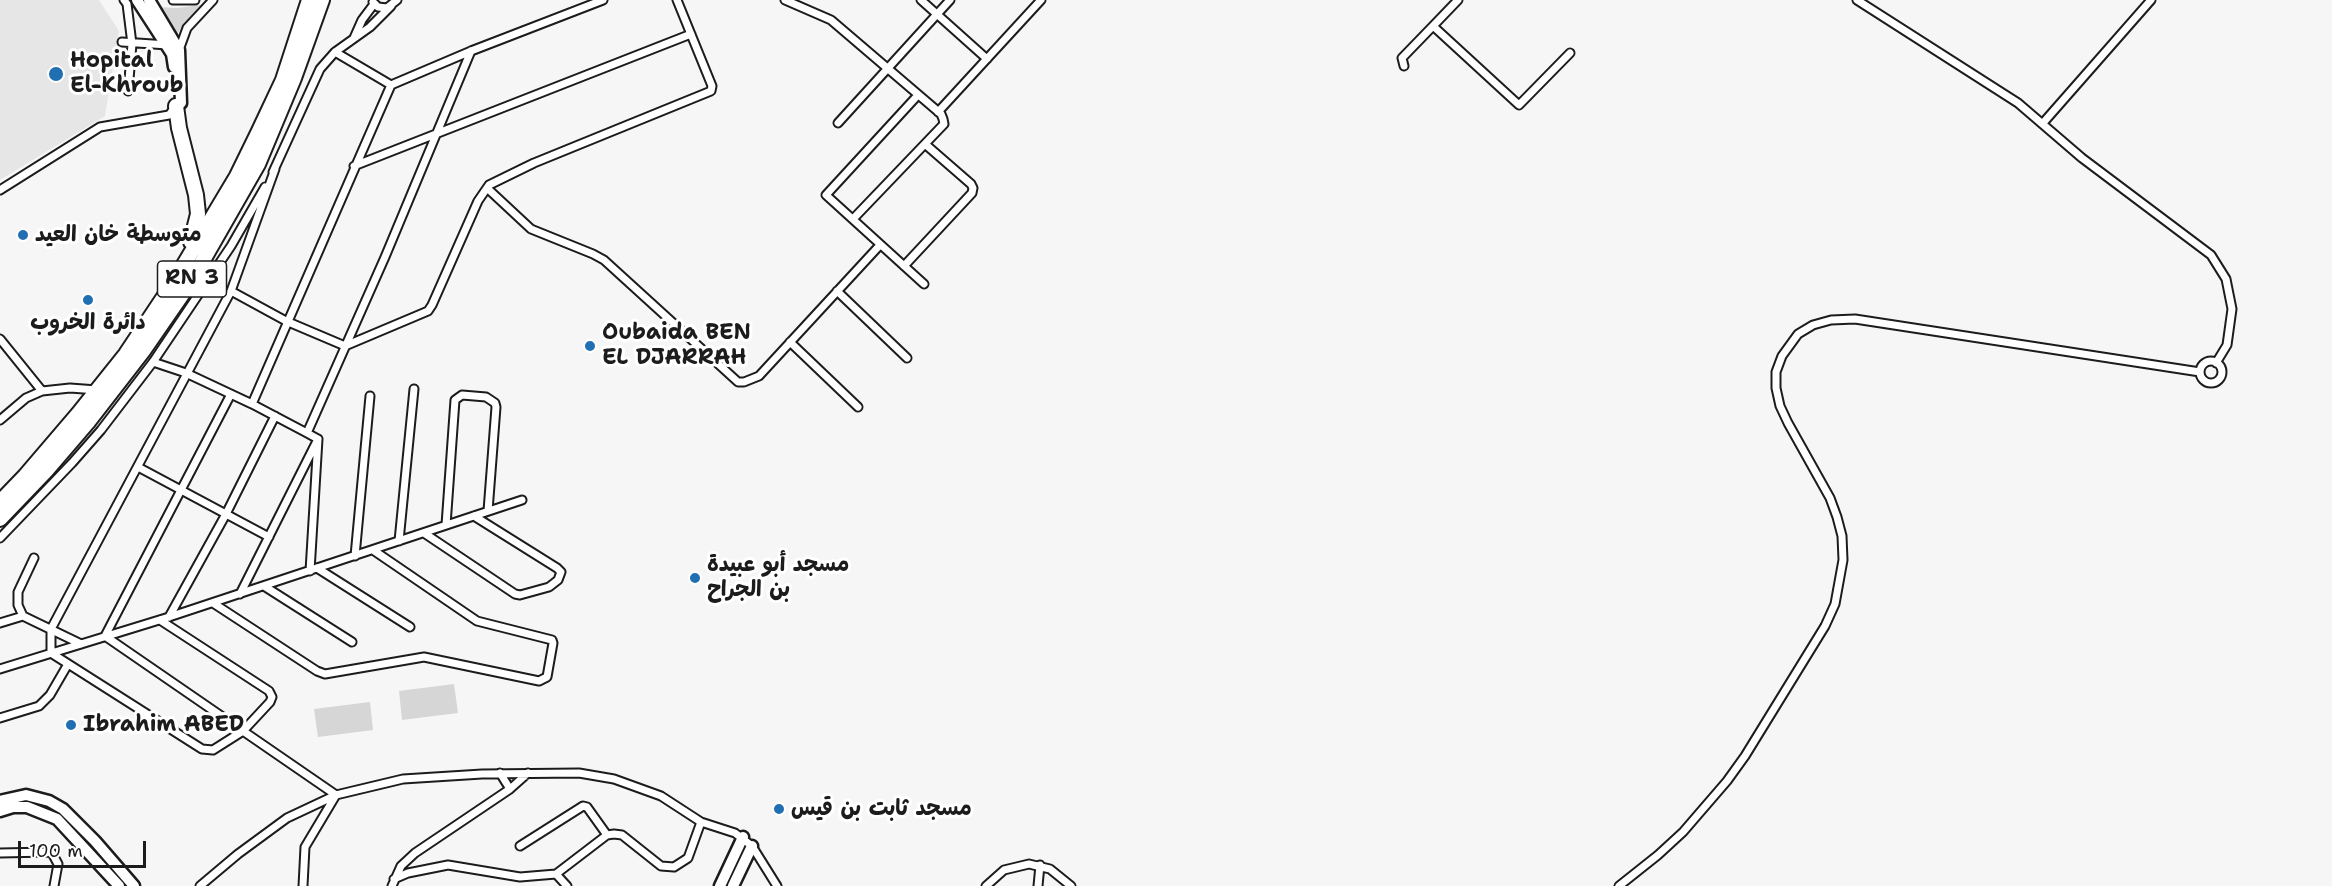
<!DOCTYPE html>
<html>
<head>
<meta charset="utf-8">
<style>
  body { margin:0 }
  #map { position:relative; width:2332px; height:886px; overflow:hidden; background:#f6f6f6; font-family:"Shantell Sans",sans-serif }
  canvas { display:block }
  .scale { position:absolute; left:18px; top:841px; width:128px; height:27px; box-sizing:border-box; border:3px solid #1c1c1c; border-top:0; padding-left:8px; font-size:18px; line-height:21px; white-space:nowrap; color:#1c1c1c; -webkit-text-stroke:4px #fff; paint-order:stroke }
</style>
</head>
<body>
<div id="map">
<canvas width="2332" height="886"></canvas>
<div class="scale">100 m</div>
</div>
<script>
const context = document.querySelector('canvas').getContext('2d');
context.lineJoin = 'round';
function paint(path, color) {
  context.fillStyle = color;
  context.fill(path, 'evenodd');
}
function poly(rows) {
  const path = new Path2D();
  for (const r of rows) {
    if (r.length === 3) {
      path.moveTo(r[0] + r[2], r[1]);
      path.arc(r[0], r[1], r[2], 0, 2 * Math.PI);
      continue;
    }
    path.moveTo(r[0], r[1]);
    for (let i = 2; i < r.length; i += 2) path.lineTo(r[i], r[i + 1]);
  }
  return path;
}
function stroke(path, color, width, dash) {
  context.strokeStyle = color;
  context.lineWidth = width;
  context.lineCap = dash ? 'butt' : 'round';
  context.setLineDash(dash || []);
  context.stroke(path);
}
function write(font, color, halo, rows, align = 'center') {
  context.font = font + ' "Shantell Sans","Playpen Sans Arabic",sans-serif';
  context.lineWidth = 6;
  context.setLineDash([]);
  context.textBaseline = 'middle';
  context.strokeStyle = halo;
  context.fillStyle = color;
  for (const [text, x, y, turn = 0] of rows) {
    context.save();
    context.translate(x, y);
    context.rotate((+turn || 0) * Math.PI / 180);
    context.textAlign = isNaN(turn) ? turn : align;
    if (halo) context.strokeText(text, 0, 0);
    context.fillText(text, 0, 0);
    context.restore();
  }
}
paint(poly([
  [0,0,99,0,119,31,105,116,0,180]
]), '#e6e6e6');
paint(poly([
  [201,5,185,22,175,37,156,7,177,8],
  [454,684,458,713,402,720,399,691],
  [370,702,373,730,318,737,314,709]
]), '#d6d6d6');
const street = poly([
  [124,0,127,4,132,44,128,91],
  [173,0,195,0],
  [785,0,831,20,941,114,943,119,944,124,853,219],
  [921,0,987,59],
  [1458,0,1433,26,1519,105,1570,53],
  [1857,0,2018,103,2082,158,2211,255,2226,279,2232,309,2227,345,2216,363],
  [373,2,378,7,387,8,397,0],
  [354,38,362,20,374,4],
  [122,42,168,45],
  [179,50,187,28,213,0],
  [471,51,385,257,307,433,252,404,391,85,471,51],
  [471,51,603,0],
  [335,52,391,85],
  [1404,66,1402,58,1433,26],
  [918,95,826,195,924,284],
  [938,112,1041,0],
  [838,123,950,0],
  [2043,123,2151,0],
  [354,166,691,34],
  [273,172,320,69,335,52,370,27,391,6],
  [487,188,531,229,593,254,604,260,738,382,744,382,759,376,880,245],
  [0,190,100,127,169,115,175,107],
  [904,266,972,193,973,188,971,184,925,144],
  [231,291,286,321,345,346,428,311,432,305,478,201,489,185,534,163,711,91,712,86,677,0],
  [837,291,907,358],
  [0,339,42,391],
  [790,342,858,407],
  [2211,372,11],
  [153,362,186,373,252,404],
  [231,394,105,636,336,795,305,847,303,886],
  [0,420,26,398,42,391,70,388,97,390],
  [307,433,318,439,310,571],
  [138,467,269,537],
  [446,525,455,400,462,395,486,397,495,403,496,407,488,511],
  [424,533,515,594,520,595,549,587,558,580,561,572,557,568,474,516],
  [0,538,72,463,101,430,153,362,231,246,265,187],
  [399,541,414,389],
  [355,556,370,396],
  [317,568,410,627],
  [264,586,352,642],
  [240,594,318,439],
  [213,603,317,671,325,674,424,657,539,681,547,677,553,643,552,640,477,621,373,550],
  [23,616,18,605,18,592,34,558],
  [169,617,226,514,275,416],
  [160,620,269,691,272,697,270,702,243,731,213,750,202,749,51,653,51,629,231,291,275,169],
  [0,623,23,616,81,644],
  [0,669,169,617,522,500],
  [0,718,39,706,50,695,68,664],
  [500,773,510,789],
  [520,846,583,806,587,807,607,835],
  [0,853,49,852,52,853,58,864,54,886],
  [556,874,567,886],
  [394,879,408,873,448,865,520,877,556,874,607,835,614,834,622,835,661,866,674,867,688,858,701,822],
  [200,886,238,854,287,818,336,795,403,779,482,774,579,773,614,779,661,796,701,822,735,833,752,846,777,886],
  [392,886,401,866,415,853,510,789,528,773],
  [986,886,1004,870,1029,864,1050,869,1071,886],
  [1038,886,1040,865],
  [1619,886,1658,855,1683,832,1727,781,1745,756,1825,626,1835,604,1843,560,1842,536,1837,517,1830,498,1788,423,1780,406,1776,388,1776,372,1782,356,1798,334,1813,325,1831,320,1855,319,2200,372]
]);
const secondary = poly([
  [137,0,172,54,174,67],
  [149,0,179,50,181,103,176,106],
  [0,801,26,795,49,801,63,809,95,841,134,886],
  [0,811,13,807,27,807,57,819,119,886],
  [720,886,743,837],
  [733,886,752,846]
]);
const highway = poly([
  [176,106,179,128,196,195,198,214,191,242],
  [0,502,25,476,78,414,126,354,170,288,237,176,259,131,283,80,309,0],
  [0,519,46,471,88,422,143,351,190,283,258,164,294,78,322,0]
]);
stroke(street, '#1c1c1c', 11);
stroke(secondary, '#1c1c1c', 15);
stroke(highway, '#1c1c1c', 18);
stroke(street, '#fff', 7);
stroke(secondary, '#fff', 10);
stroke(highway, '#fff', 14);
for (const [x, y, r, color] of [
  [56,74,8,"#1f6fb2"],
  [23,235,6,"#1f6fb2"],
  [88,300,6,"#1f6fb2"],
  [590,346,6,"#1f6fb2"],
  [695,578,6,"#1f6fb2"],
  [71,725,6,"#1f6fb2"],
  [779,809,6,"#1f6fb2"]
]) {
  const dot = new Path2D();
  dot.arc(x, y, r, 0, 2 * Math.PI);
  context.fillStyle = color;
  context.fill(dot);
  stroke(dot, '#fff', 2);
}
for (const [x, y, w] of [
  [192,279,69]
]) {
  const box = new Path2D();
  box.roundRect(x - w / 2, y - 18, w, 36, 4.5);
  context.fillStyle = '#fff';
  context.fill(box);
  stroke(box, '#1c1c1c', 1.5);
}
write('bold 21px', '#1c1c1c', null, [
  ["RN 3",192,279]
]);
write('bold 22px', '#1c1c1c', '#fff', [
  ["Hopital",70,61],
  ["El-Khroub",70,86],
  ["متوسطة خان العيد",35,235],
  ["دائرة الخروب",88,323,"center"],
  ["Oubaida BEN",602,333],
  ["EL DJARRAH",602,358],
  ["مسجد أبو عبيدة",707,565],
  ["بن الجراح",707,590],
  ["Ibrahim ABED",83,725],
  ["مسجد ثابت بن قيس",791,809]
], 'left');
</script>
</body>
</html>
